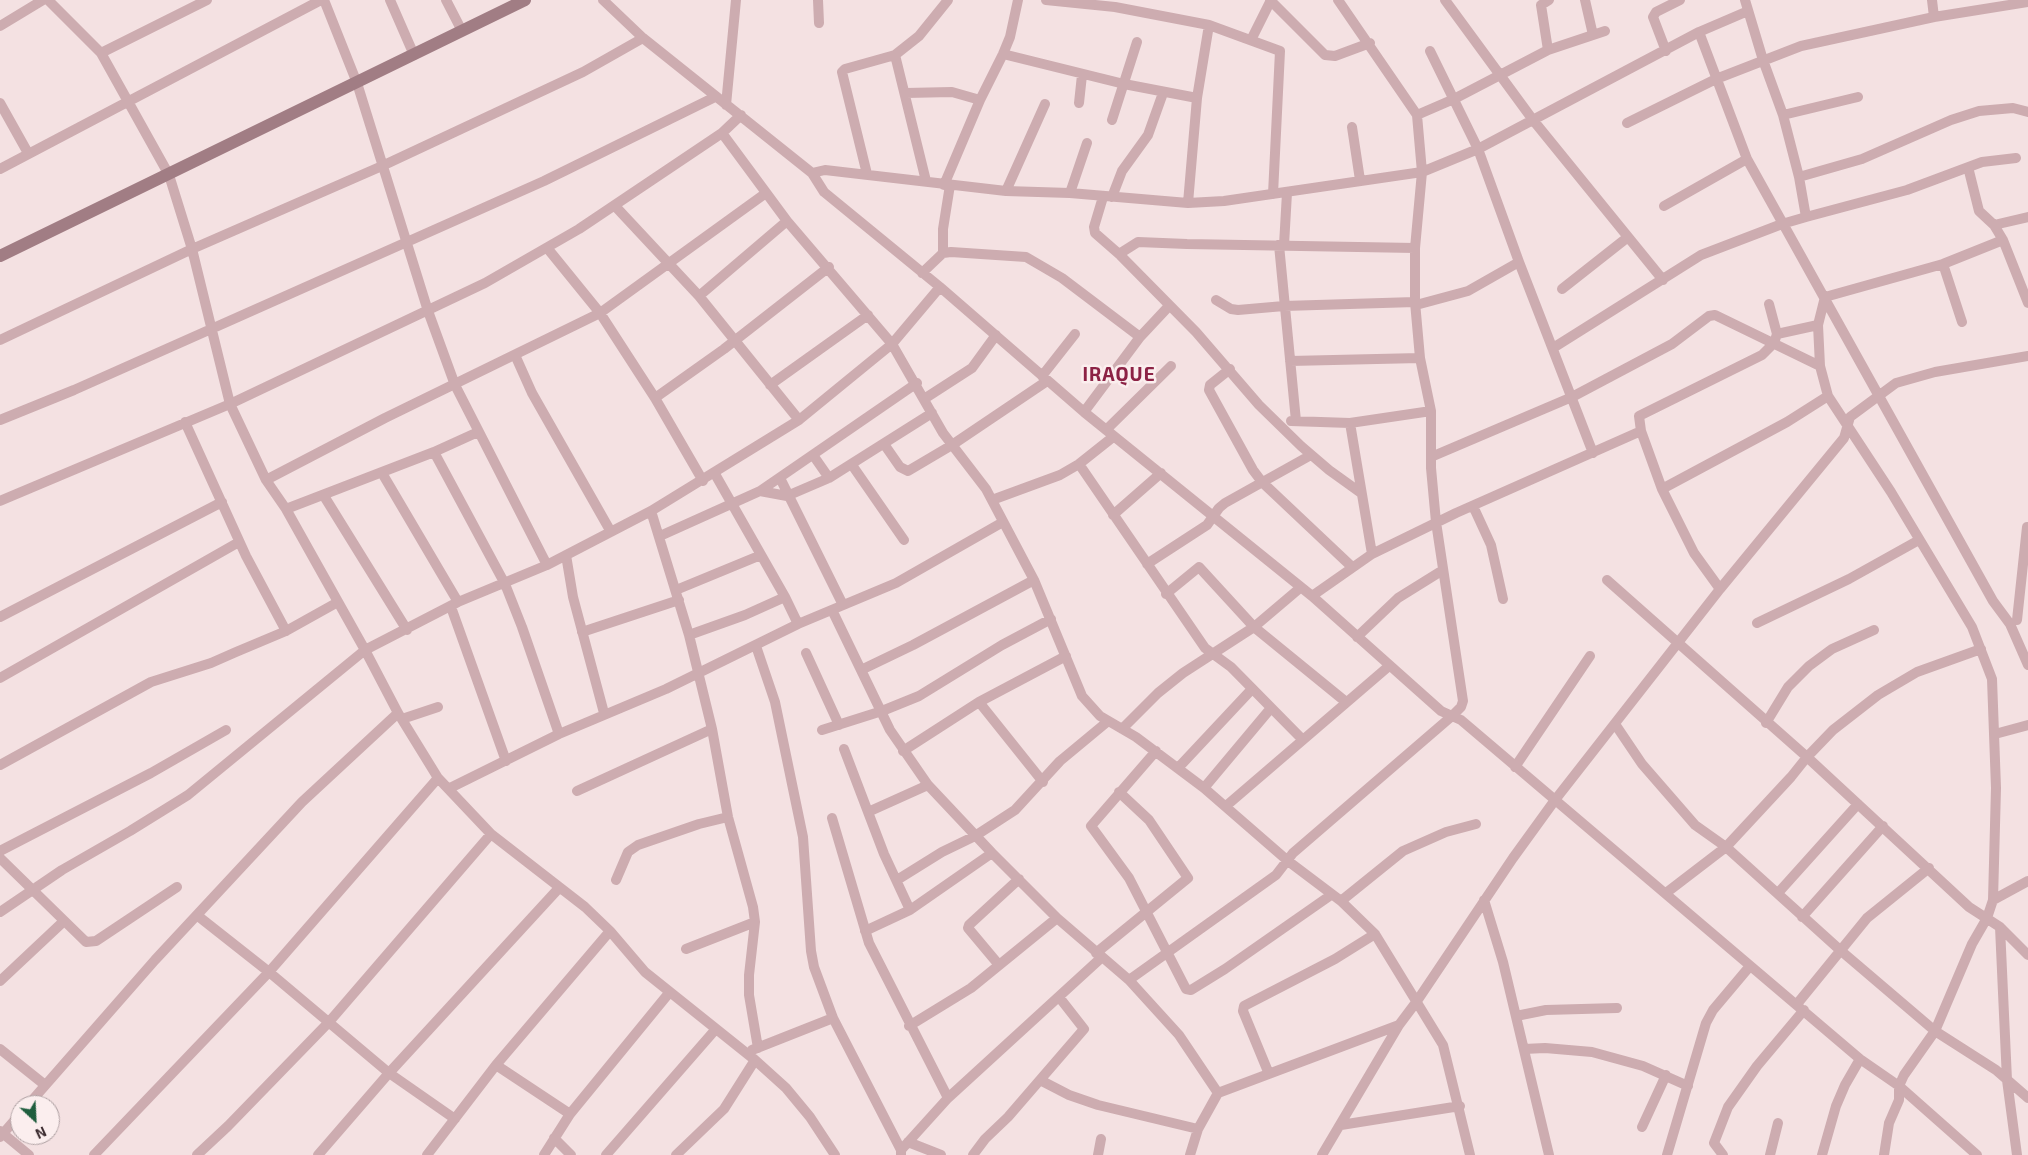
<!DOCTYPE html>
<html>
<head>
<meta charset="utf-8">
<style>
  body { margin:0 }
  #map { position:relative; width:2028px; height:1155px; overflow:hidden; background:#f4e1e2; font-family:"Exo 2",sans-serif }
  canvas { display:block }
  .north { position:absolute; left:10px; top:1095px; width:50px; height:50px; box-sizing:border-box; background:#fbeeee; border:1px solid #aea0a2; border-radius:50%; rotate:155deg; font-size:14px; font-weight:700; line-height:20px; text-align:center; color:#3b2b2f }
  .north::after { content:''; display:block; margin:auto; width:18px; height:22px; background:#1f5e3e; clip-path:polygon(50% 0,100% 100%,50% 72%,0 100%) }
</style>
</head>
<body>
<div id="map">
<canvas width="2028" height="1155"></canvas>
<div class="north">N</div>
</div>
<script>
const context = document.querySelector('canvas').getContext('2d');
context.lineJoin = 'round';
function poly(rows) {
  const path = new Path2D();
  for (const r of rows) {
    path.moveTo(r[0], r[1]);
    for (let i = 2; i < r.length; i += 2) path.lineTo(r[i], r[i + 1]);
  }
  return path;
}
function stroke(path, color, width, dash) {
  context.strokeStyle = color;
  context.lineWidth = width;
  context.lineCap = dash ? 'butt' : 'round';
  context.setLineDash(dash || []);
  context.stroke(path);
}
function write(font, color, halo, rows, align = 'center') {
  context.font = font + ' "Exo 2",sans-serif';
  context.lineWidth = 5;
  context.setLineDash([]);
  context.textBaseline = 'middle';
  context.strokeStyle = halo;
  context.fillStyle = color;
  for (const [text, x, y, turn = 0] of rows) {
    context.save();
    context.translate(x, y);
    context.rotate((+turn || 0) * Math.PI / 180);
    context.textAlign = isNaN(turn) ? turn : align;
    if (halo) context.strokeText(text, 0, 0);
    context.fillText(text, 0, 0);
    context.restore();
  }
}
stroke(poly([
  [48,0,101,53,169,175,192,249,230,404,266,480,286,509,365,650,398,713,438,778,491,834,585,907,610,931,645,972,755,1060,786,1088,810,1117,835,1155],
  [324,0,357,83,428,311,455,385,547,565],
  [390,0,414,55],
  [446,0,462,31],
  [603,0,643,38,812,173,824,192,940,287,1084,412,1312,596,1441,711,1461,720,1860,1059,1899,1086,1977,1155],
  [818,0,819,23],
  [1046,0,1115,7,1209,25,1280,51,1273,194],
  [1270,0,1325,55,1335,56,1370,43],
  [1445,0,1533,120,1663,280],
  [1585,0,1593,35],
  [1932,0,1934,17],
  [0,26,43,0],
  [1699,32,1747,159,1993,601,2010,624,2028,665],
  [1251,40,1271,0],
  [1548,50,1541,5,1549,0],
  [1430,51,1478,149,1519,262,1593,453],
  [1666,51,1653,17,1656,12,1680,0],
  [101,53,207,0],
  [1003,54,1124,84,1197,98],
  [906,93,952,92,980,100],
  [0,103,28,153],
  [1079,103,1082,75],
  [726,105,736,0],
  [1417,115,1454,99,1548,50,1605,31],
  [1783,115,1858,97],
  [1112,120,1137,42],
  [1627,123,1716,79,1801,46,1934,17,2028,2],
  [1352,127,1360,180],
  [722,133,787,221,892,344,943,433,986,489,1034,580,1082,696,1100,716,1136,737,1204,788,1288,861,1341,901,1375,934,1443,1045,1470,1155],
  [1968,167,1979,211,1994,225,2003,240,2028,303],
  [0,169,321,0],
  [812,173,825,170,1006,191,1070,193,1188,203,1224,201,1422,172,1478,149,1699,32,1748,11],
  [867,174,842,72,845,69,895,55],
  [1799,177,1862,159,1951,120,1979,111,2013,108,2028,112],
  [926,181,895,55,919,36,948,0],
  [944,185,980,100,1003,54,1010,37,1018,0],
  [1006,191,1045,104],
  [1070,193,1087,143],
  [1103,197,1094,227,1095,233,1119,254,1196,332,1259,405,1301,446,1329,470,1361,493],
  [1112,197,1122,171,1148,135,1163,93],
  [1188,203,1197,98,1209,25],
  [615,206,699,296,799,420],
  [1664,206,1747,159],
  [1806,217,1907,190,1982,162,2016,158],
  [1994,225,2028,217],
  [1279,245,1296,421],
  [1284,245,1287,193],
  [548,249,600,313,655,398,703,481],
  [943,253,943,229,950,185],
  [1119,254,1138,242,1187,244,1415,248],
  [1943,264,1962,322],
  [922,273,943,253,951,252,1026,257,1062,278,1140,337],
  [1562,289,1628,237],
  [699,296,787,221],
  [1216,300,1231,309,1238,310,1284,306,1415,302],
  [1416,305,1468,291,1519,262],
  [1777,334,1818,325],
  [0,340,192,249,382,166,583,72,643,38],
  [1553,348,1701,255,1782,224,1806,217,1799,177,1783,115,1763,60,1745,0],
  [515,355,532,393,611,532],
  [1290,361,1420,358],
  [1230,369,1210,385,1209,390,1253,470,1262,482,1351,566],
  [1042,376,1075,334],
  [770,385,868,315],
  [655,398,724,349,829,267],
  [924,399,972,368,996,335],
  [1084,412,1140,337,1169,306],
  [0,420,74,390,544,181,715,97],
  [1291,421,1350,423,1431,411],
  [185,422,246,556,286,631],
  [1350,423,1372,554],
  [1106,430,1171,366],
  [884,444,900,467,908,471,952,445,1047,381],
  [434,452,505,584,522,627,559,734],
  [813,455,829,478],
  [1431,457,1572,397,1672,344,1709,316,1715,315,1820,366],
  [1079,464,1205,648,1231,667,1302,739],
  [852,465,904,540],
  [382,473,458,602],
  [715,474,785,597,798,624],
  [780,478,843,605],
  [266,480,385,418,600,313,766,193],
  [1662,489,1787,422,1828,396],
  [760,491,787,496,829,478,932,413],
  [324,496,407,630],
  [992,500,1060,475,1079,464,1113,437],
  [0,501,230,404,485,283,579,229,722,133,741,115],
  [1473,506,1491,545,1503,599],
  [286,509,434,452,478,432],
  [651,511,689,635,712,729,728,817,753,907,755,922,749,975,749,995,758,1048],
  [1113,515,1161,473],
  [660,536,760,491,917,383],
  [566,555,573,597,604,713],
  [1147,564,1207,525,1219,508,1225,503,1311,455],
  [1607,580,1807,757,1969,907,2000,927,2028,955],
  [1720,589,1694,553,1662,489,1641,431,1639,416,1762,355,1774,343,1777,334,1769,304],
  [676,590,761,555],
  [1166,594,1199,567,1254,627,1346,702],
  [1312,596,1372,554,1456,513,1641,431],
  [451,607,506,761],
  [832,610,890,730,928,785,992,853,1057,918,1129,980,1179,1035,1218,1093],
  [0,617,222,502],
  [2017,620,2027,527],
  [1757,623,1849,579,1919,540],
  [582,632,679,600],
  [689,635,745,615,785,597],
  [1357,637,1398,598,1443,570],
  [756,646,775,702,803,837,811,951,814,967,833,1018,901,1150,901,1155],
  [806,653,839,725],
  [861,670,913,645,1034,580],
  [0,678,239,542],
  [979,702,1043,782],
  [402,719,438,707],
  [1766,723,1788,687,1809,666,1832,649,1874,630],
  [1615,724,1642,764,1695,825,1726,847,1840,950,1935,1031,1996,1070,2028,1098],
  [1122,729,1158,693,1183,673,1254,627,1300,588],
  [822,730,882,711,919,696,1002,645,1051,619],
  [1995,734,2028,725],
  [844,749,884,854,910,910],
  [903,751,979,702,1066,656],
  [1156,751,1091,826,1129,878,1186,989,1191,990,1225,969,1331,895],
  [0,765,151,682,211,663,236,652,286,631,338,602],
  [1515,767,1590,656],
  [1178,768,1252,689],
  [450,788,559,734,666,689,798,624,896,583,1003,522],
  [1204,788,1271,708],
  [577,791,712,729],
  [1226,806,1389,666],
  [868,812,928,785],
  [832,818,869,943,948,1098],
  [0,851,151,773,226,730],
  [0,858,86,942,96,941,177,887],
  [616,880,628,852,638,845,699,824,728,817],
  [897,880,942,852,975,836,1015,810,1060,761,1107,722],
  [1666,893,1726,847,1791,777,1807,757,1833,730,1878,695,1917,672,1981,649],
  [1778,893,1858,804],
  [1484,900,1503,962,1549,1155],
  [1993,900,2028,881],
  [1341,901,1403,851,1446,832,1476,824],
  [0,912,62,870,130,831,188,795,365,650,458,602,547,565,651,511,799,420,892,344,940,287],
  [198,916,269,972,389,1073,455,1119],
  [1802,917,1883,826],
  [2000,927,2007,1080,2017,1155],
  [865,931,910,910,992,853],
  [686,949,755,922],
  [1096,953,1188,878,1149,820,1119,792],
  [999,965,968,928,969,925,1019,879],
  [1129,980,1276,875,1293,853,1452,716,1461,707,1463,701,1436,522,1431,468,1431,411,1420,358,1415,302,1415,248,1422,172,1417,115,1338,0],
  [0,981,64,921],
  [1797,1004,1867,918,1929,868],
  [1516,1016,1546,1010,1617,1008],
  [909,1026,971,988,1057,918],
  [0,1049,45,1085],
  [1524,1049,1545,1048,1592,1052,1643,1066,1688,1086],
  [752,1050,833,1018],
  [496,1065,570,1114],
  [1269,1074,1243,1011,1244,1006,1335,959,1375,934],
  [1040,1080,1069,1095,1098,1105,1198,1129],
  [28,1105,155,960,302,802,398,713],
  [1341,1125,1460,1106],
  [1642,1127,1666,1075],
  [0,1131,29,1155],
  [0,1137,20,1114],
  [554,1138,571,1155],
  [908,1142,941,1155],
  [901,1150,948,1098,1101,958],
  [94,1155,269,972,438,778],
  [197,1155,228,1126,329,1022,491,834],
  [318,1155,389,1073,559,888],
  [427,1155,496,1065,610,931],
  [544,1155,570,1114,669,993],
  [606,1155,715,1030],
  [676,1155,724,1109,755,1060],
  [973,1155,985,1139,1008,1117,1084,1029,1059,997],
  [1098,1155,1101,1139],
  [1190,1155,1198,1129,1218,1093,1399,1025],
  [1322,1155,1399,1025,1417,1001,1513,858,1555,800,1720,589,1844,438,1850,417,1896,383,1935,372,2028,356],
  [1667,1155,1706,1023,1713,1010,1750,966],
  [1723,1155,1714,1143,1728,1107,1757,1066,1804,1010],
  [1770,1155,1778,1123],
  [1822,1155,1836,1106,1845,1085,1860,1059],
  [1884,1155,1889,1123,1899,1100,1899,1086,1904,1075,1935,1031,1972,944,1987,918,1993,900,1996,788,1992,679,1972,627,1891,492,1828,396,1820,366,1818,325,1825,297,1943,264,2003,240]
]), '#cdacb0', 10);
stroke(poly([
  [0,256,525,0]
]), '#a17d84', 12);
context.letterSpacing = '1px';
write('bold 19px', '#8c2245', '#fbeeee', [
  ["IRAQUE",1119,375]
]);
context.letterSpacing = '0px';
</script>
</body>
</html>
